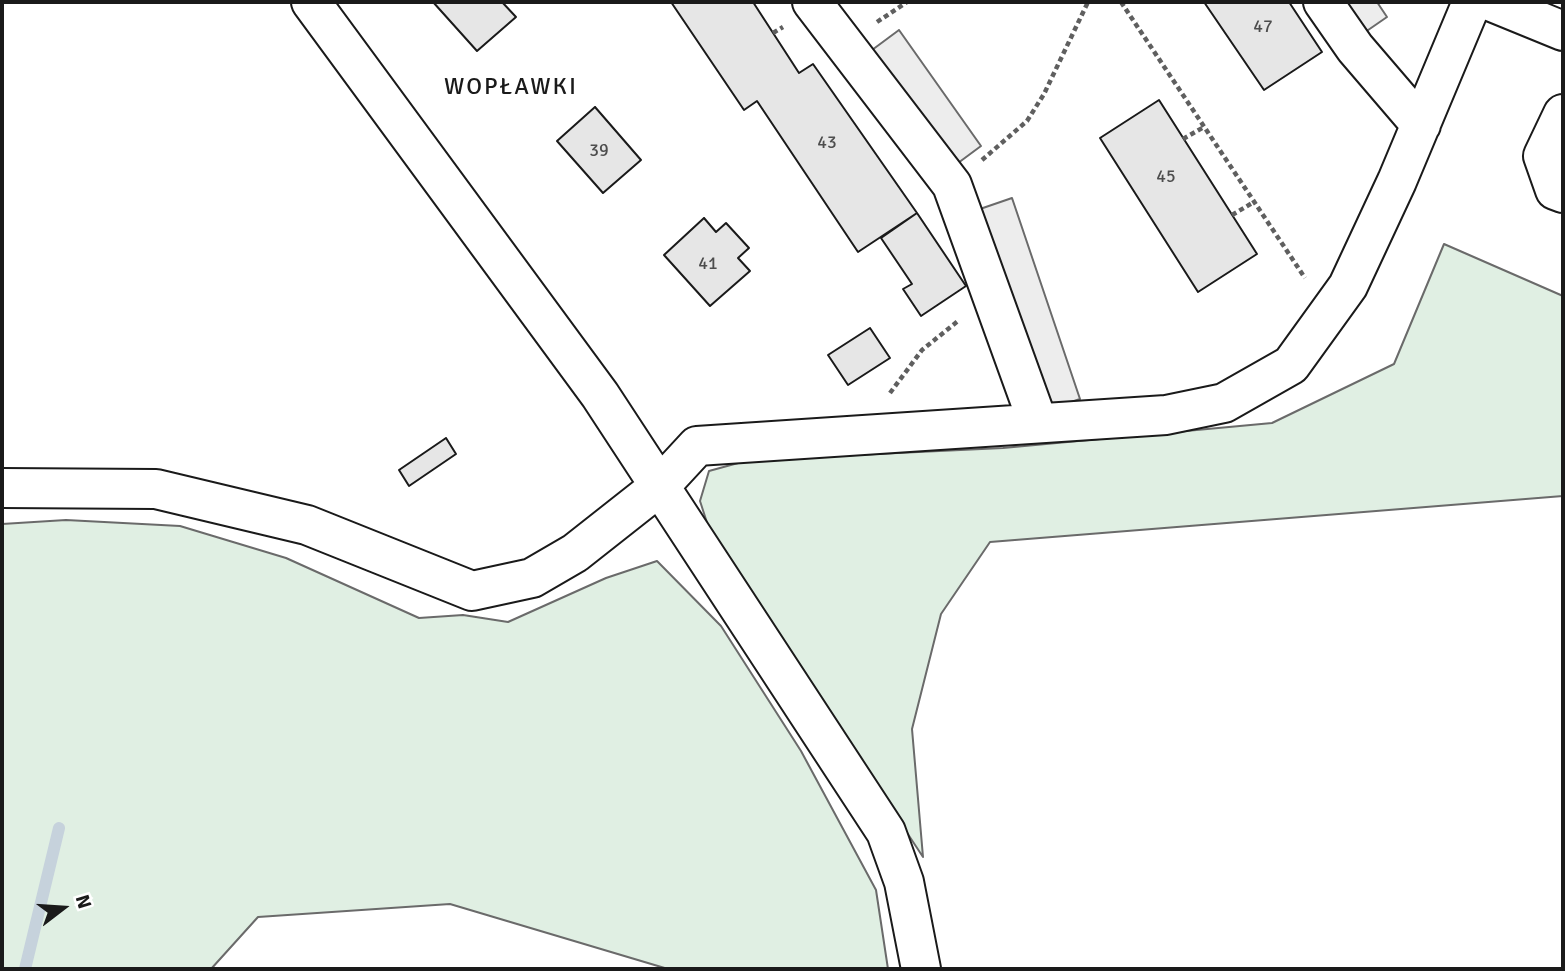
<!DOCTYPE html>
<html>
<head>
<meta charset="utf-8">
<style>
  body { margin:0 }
  #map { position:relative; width:1565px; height:971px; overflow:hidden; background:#fff; font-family:Signika,sans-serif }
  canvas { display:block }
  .frame { position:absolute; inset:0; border:4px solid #1a1a1a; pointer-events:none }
  .north { position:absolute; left:28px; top:873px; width:70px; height:70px; -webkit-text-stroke:5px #fff; paint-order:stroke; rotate:73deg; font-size:19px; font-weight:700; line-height:28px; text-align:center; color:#1a1a1a }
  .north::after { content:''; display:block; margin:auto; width:24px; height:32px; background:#1a1a1a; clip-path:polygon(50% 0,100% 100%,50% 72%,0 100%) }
</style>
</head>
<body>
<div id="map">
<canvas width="1565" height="971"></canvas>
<div class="frame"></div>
<div class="north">N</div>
</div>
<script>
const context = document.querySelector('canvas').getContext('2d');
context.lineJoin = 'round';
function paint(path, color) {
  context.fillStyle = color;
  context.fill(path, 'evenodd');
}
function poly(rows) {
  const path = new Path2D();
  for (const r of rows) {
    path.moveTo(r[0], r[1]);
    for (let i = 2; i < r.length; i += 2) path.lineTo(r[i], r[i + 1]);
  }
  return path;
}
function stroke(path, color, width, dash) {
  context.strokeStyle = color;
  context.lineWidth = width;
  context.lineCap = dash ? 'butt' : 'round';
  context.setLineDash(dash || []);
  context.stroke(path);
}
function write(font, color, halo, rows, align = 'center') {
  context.font = font + ' Signika,sans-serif';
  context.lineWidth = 5;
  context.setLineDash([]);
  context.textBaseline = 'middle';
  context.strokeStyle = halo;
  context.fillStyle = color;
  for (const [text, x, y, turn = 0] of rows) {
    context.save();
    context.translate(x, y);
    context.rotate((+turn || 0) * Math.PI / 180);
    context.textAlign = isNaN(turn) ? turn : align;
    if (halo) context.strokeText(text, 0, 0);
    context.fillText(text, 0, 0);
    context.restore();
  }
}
const green = poly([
  [1444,244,1563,296,1563,496,990,542,941,614,912,729,923,857,711,535,700,501,709,471,749,460,1003,448,1272,423,1394,364,1444,244],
  [66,520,180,526,286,558,419,618,463,615,508,622,606,578,657,561,721,626,801,751,876,890,888,969,668,969,450,904,258,917,211,969,2,969,2,524,66,520]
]);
paint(green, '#e0efe3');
stroke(green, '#6a6a6a', 2);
const parking = poly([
  [1335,2,1377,2,1387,17,1358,37,1335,2],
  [899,30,981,146,954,166,872,50,899,30],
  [1012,198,1080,399,1048,410,980,209,1012,198]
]);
paint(parking, '#ededed');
stroke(parking, '#6a6a6a', 2);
stroke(poly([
  [25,969,59,828]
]), '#c6d2dc', 12);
const building = poly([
  [433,2,502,2,516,17,477,51,433,2],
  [671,2,753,2,799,73,813,64,917,213,858,252,757,101,744,110,671,2],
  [1204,2,1289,2,1322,52,1264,90,1204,2],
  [1159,100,1257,254,1198,292,1100,138,1159,100],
  [595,107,641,160,603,193,557,141,595,107],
  [917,213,966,286,921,316,903,289,912,284,881,238,917,213],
  [704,218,716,232,726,223,749,248,738,258,750,271,710,306,664,255,704,218],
  [870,328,890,358,848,385,828,355,870,328],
  [446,438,456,454,409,486,399,470,446,438]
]);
paint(building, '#e6e6e6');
stroke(building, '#1a1a1a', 2);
const minor = poly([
  [311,2,600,395,886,832,904,882,921,969],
  [812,2,952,185,1038,423],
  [1323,2,1355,48,1421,125],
  [1492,2,1563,31],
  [1563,114,1543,156,1555,190,1563,193],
  [2,488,156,489,307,525,472,591,532,578,575,553,660,486,697,446,1166,415,1224,403,1291,365,1348,286,1397,181,1472,2]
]);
stroke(minor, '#1a1a1a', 42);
stroke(poly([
  [1121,2,1305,278],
  [877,22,907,2],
  [773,33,783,27],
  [1183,139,1204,127],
  [982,160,1027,121,1044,94,1088,2],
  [1232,215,1254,202],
  [890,393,922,350,958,321]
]), '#5f5f5f', 4.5, [5, 3.5]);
stroke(minor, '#fff', 38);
write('18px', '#4d4d4d', null, [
  ["47",1263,27],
  ["43",827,143],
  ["39",599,151],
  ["45",1166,177],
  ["41",708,264]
]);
context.letterSpacing = '2px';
write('24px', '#1a1a1a', '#fff', [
  ["WOPŁAWKI",511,88]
]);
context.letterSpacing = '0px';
</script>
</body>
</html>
